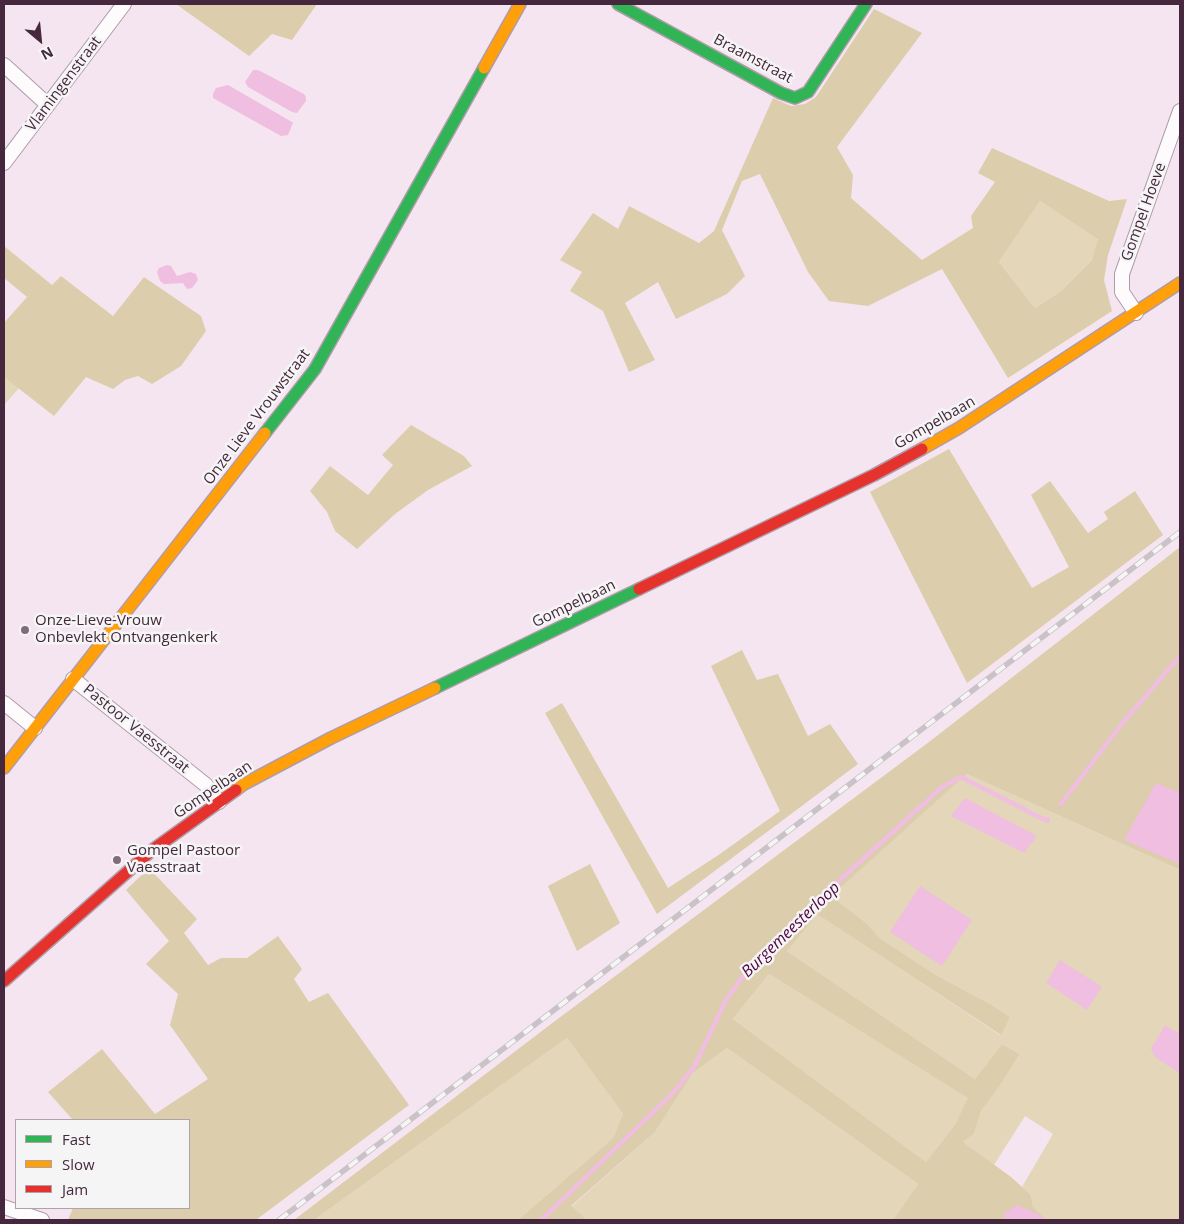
<!DOCTYPE html>
<html>
<head>
<meta charset="utf-8">
<style>
  body { margin:0 }
  #map { position:relative; width:1184px; height:1224px; overflow:hidden; background:#f5e5f0; font-family:"Open Sans",sans-serif }
  canvas { display:block }
  .frame { position:absolute; inset:0; border:5px solid #45283d; pointer-events:none }
  .legend { position:absolute; left:15px; top:1119px; width:175px; height:90px; box-sizing:border-box; background:#f5f5f5; border:1px solid #afa3ab; margin:0; padding:6px 9px; list-style:none; font-size:15px; color:#45283d }
  .legend li { display:flex; align-items:center; gap:10px; height:25px }
  .legend b { width:25px; border:1px solid #afa3ab }
  .north { position:absolute; left:15px; top:15px; width:50px; height:50px; -webkit-text-stroke:4px #f5f5f5; paint-order:stroke; rotate:152deg; font-size:14px; font-weight:700; line-height:20px; text-align:center; color:#45283d }
  .north::after { content:''; display:block; margin:auto; width:18px; height:22px; background:#45283d; clip-path:polygon(50% 0,100% 100%,50% 72%,0 100%) }
</style>
</head>
<body>
<div id="map">
<canvas width="1184" height="1224"></canvas>
<div class="frame"></div>
<ul class="legend">
<li><b style="height:6px;background:#30b455"></b>Fast</li>
<li><b style="height:6px;background:#ff9f0a"></b>Slow</li>
<li><b style="height:6px;background:#e5322d"></b>Jam</li>
</ul>
<div class="north">N</div>
</div>
<script>
const context = document.querySelector('canvas').getContext('2d');
context.lineJoin = 'round';
function paint(path, color) {
  context.fillStyle = color;
  context.fill(path, 'evenodd');
}
function poly(rows) {
  const path = new Path2D();
  for (const r of rows) {
    path.moveTo(r[0], r[1]);
    for (let i = 2; i < r.length; i += 2) path.lineTo(r[i], r[i + 1]);
  }
  return path;
}
function stroke(path, color, width, dash) {
  context.strokeStyle = color;
  context.lineWidth = width;
  context.lineCap = dash ? 'butt' : 'round';
  context.setLineDash(dash || []);
  context.stroke(path);
}
function write(font, color, halo, rows, align = 'center') {
  context.font = font + ' "Open Sans",sans-serif';
  context.lineWidth = 5;
  context.setLineDash([]);
  context.textBaseline = 'middle';
  context.strokeStyle = halo;
  context.fillStyle = color;
  for (const [text, x, y, turn = 0] of rows) {
    context.save();
    context.translate(x, y);
    context.rotate((+turn || 0) * Math.PI / 180);
    context.textAlign = isNaN(turn) ? turn : align;
    if (halo) context.strokeText(text, 0, 0);
    context.fillText(text, 0, 0);
    context.restore();
  }
}
paint(poly([
  [1040,201,1098,238,1093,259,1061,291,1035,308,999,262],
  [4,377,19,388,4,405],
  [967,774,1180,870,1180,1220,1047,1220,1033,1207,1031,1195,1022,1187,1053,1134,1025,1116,994,1165,963,1142,974,1134,981,1111,997,1090,1020,1054,1002,1044,975,1079,787,951,816,913,1000,1035,1010,1017,992,1005,936,975,881,939,866,923,830,896],
  [769,974,969,1098,956,1123,926,1162,733,1019],
  [567,1038,623,1114,613,1138,518,1220,314,1220],
  [727,1048,918,1184,893,1220,587,1220,571,1207,655,1132,693,1073]
]), '#e4d6b8');
paint(poly([
  [176,4,317,4,292,40,272,34,249,56],
  [874,9,922,33,837,147,853,175,851,198,922,260,973,228,971,216,995,182,978,173,992,148,1109,201,1127,199,1108,255,1104,280,1112,311,1008,378,942,269,868,306,829,301,808,272,760,174,742,181,722,230,745,276,727,294,676,319,658,282,625,303,655,360,629,372,603,311,570,291,582,272,560,260,593,213,618,229,629,206,699,243,714,231,773,98,791,106,805,104,816,97],
  [1040,201,1098,239,1092,260,1061,291,1035,308,999,262],
  [4,246,52,285,61,276,113,316,144,277,201,316,206,331,181,366,152,384,138,376,125,380,113,389,86,377,54,416,4,377,4,323,27,297,4,278],
  [411,425,464,456,472,466,428,490,395,514,357,549,335,531,327,512,310,491,330,466,368,495,393,465,382,455],
  [949,449,1032,588,1069,567,1031,495,1050,481,1088,533,1108,519,1104,512,1135,491,1163,535,967,683,870,492],
  [1180,547,1180,870,967,774,831,896,866,923,881,939,936,975,992,1005,1010,1017,1001,1035,817,914,787,951,975,1079,1002,1044,1020,1054,997,1090,981,1111,974,1134,963,1142,1011,1177,1031,1195,1033,1207,1047,1220,893,1220,918,1184,727,1048,693,1073,655,1132,571,1206,587,1220,518,1220,613,1138,623,1114,567,1038,314,1220,294,1220,555,1021,929,742],
  [769,974,968,1098,956,1123,926,1162,733,1019],
  [742,650,757,680,778,674,808,736,830,724,858,764,657,914,545,713,562,703,668,888,717,856,780,811,711,666],
  [590,864,620,923,577,951,548,886],
  [149,868,197,919,184,933,208,965,221,958,247,958,278,936,302,969,294,979,309,1002,328,993,409,1105,256,1220,68,1220,73,1208,189,1208,189,1120,73,1120,48,1092,102,1049,155,1114,208,1079,170,1025,178,994,146,964,169,941,126,890]
]), '#dccdac');
paint(poly([
  [253,70,258,70,304,94,306,97,306,101,297,113,292,112,248,87,245,82],
  [228,85,292,122,293,123,288,135,281,136,213,98,213,94,216,88],
  [167,265,171,266,177,276,190,272,196,274,198,280,192,288,187,289,183,283,164,284,160,281,157,272,159,268],
  [1156,783,1180,793,1180,864,1124,840],
  [965,798,1037,836,1024,853,951,816],
  [920,886,972,920,942,966,890,932],
  [1060,960,1102,987,1087,1010,1046,983],
  [1165,1025,1180,1034,1180,1073,1156,1058,1151,1049],
  [1017,1205,1038,1214,1047,1220,1005,1220,1004,1213]
]), '#efbee0');
stroke(poly([
  [1061,804,1120,726,1180,656],
  [541,1220,673,1093,694,1067,726,1000,751,965,807,910,942,787,961,777,1047,821,1048,819]
]), '#efbee0', 4.5);
const street = poly([
  [4,65,48,105],
  [4,163,124,4],
  [1136,313,1122,292,1122,274,1180,111],
  [73,679,206,785,219,802],
  [4,703,35,728],
  [4,1207,42,1220]
]);
const fast = poly([
  [618,4,781,93,795,98,808,92,866,4],
  [265,433,315,369,484,68],
  [435,688,639,589]
]);
const slow = poly([
  [484,68,520,4],
  [922,449,959,428,1180,283],
  [4,768,265,433],
  [236,790,244,784,331,738,435,688]
]);
const jam = poly([
  [639,589,874,475,922,449],
  [4,981,151,851,236,790]
]);
stroke(street, '#af9caa', 16);
stroke(fast, '#af9caa', 14);
stroke(slow, '#af9caa', 14);
stroke(jam, '#af9caa', 14);
stroke(street, '#fefbfd', 14);
stroke(fast, '#30b455', 11);
stroke(slow, '#ff9f0a', 11);
stroke(jam, '#e5322d', 11);
const rail = poly([
  [279,1220,1180,532]
]);
stroke(rail, '#c9c3c7', 5.5);
stroke(rail, '#f5f5f5', 4, [11]);
for (const [x, y, r, color] of [
  [25,630,5,"#836a7c"],
  [117,860,5,"#836a7c"]
]) {
  const dot = new Path2D();
  dot.arc(x, y, r, 0, 2 * Math.PI);
  context.fillStyle = color;
  context.fill(dot);
  stroke(dot, '#f5f5f5', 2);
}
write('15px', '#45283d', '#f5f5f5', [
  ["Braamstraat",753,59,28],
  ["Vlamingenstraat",64,84,-53],
  ["Gompel Hoeve",1144,212,-70],
  ["Onze Lieve Vrouwstraat",257,417,-53],
  ["Gompelbaan",935,423,-30],
  ["Gompelbaan",574,604,-26],
  ["Pastoor Vaesstraat",136,729,39],
  ["Gompelbaan",213,790,-34]
]);
write('15px', '#45283d', '#f5f5f5', [
  ["Onze-Lieve-Vrouw",35,621],
  ["Onbevlekt Ontvangenkerk",35,638],
  ["Gompel Pastoor",127,851],
  ["Vaesstraat",127,868]
], 'left');
write('italic 16px', '#500642', '#f5f5f5', [
  ["Burgemeesterloop",791,930,-44]
]);
</script>
</body>
</html>
